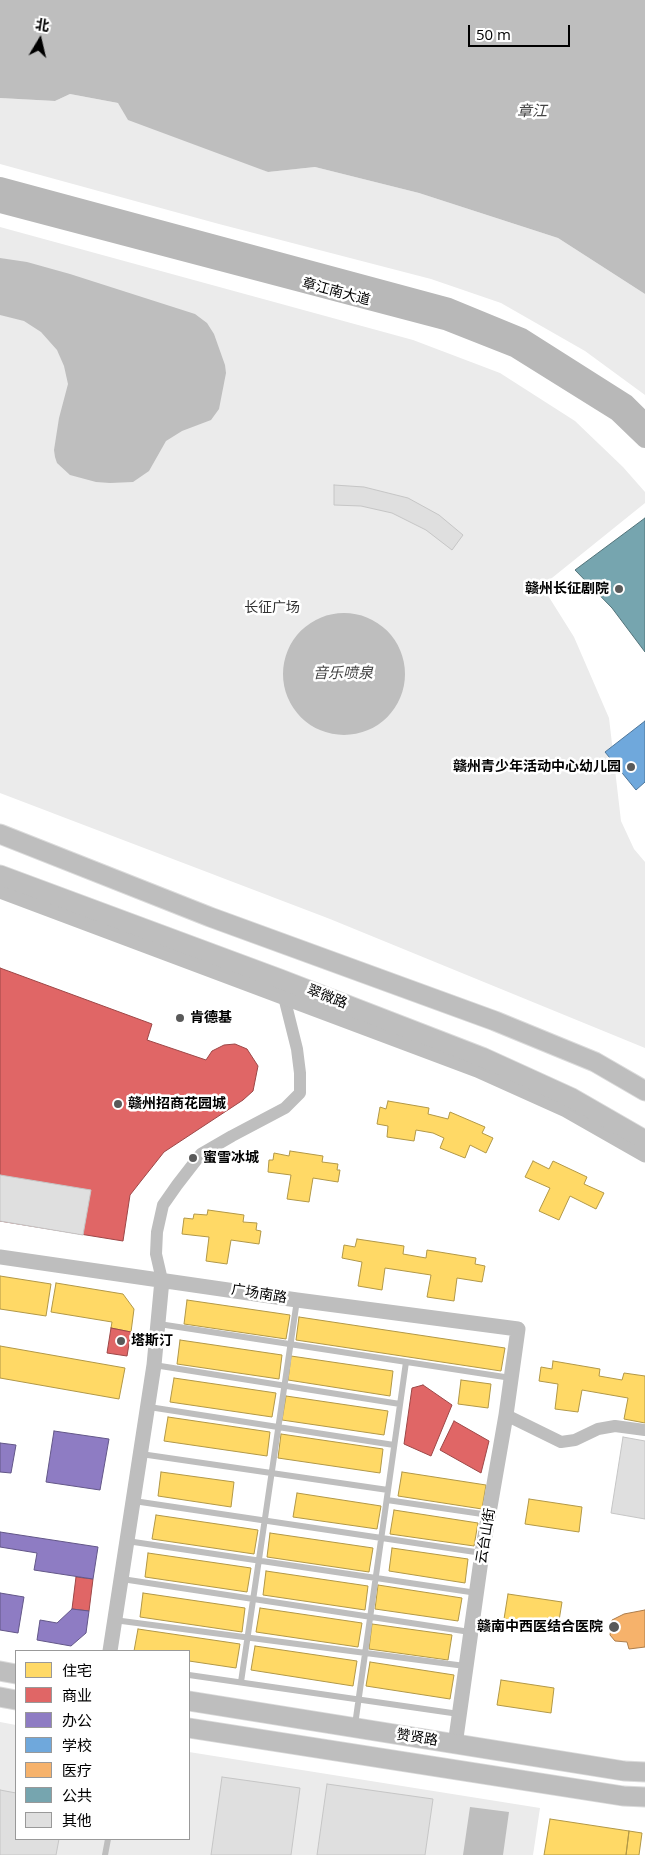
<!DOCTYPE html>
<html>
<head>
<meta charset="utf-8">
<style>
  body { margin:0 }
  #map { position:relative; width:645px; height:1855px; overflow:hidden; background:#fff; font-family:"Open Sans","Noto Sans SC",sans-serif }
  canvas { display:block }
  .legend { position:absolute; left:15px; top:1650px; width:175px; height:190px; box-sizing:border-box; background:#fff; border:1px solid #999; margin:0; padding:6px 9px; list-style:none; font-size:15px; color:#000 }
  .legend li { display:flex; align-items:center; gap:10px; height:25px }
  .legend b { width:25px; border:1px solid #999 }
  .north { position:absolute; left:15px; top:15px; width:50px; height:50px; -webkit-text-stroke:4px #fff; paint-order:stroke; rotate:9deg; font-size:14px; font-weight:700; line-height:20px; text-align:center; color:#000 }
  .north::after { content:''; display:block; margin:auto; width:18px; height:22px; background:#000; clip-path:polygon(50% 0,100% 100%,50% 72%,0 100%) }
  .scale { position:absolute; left:468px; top:25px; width:102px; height:22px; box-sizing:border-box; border:2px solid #000; border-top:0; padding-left:6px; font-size:15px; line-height:18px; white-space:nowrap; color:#000; -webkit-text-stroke:4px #fff; paint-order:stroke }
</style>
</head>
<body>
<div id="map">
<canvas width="645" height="1855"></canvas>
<ul class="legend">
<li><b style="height:14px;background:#ffd966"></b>住宅</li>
<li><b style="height:14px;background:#e06666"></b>商业</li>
<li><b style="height:14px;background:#8e7cc3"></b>办公</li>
<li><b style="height:14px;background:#6fa8dc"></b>学校</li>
<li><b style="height:14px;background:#f6b26b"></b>医疗</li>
<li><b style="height:14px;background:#76a5af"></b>公共</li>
<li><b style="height:14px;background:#dfdfdf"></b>其他</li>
</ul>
<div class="north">北</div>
<div class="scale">50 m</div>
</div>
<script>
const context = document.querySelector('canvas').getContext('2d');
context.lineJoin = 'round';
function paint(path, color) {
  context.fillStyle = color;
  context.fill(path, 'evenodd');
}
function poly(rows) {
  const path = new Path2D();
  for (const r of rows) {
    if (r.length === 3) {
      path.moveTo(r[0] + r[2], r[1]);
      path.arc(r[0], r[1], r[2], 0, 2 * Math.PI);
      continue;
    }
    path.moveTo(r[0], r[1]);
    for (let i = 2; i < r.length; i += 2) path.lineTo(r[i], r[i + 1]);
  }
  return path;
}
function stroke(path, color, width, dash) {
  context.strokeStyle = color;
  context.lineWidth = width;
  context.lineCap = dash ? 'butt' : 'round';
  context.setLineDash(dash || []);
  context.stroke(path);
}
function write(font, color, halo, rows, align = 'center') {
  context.font = font + ' "Open Sans","Noto Sans SC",sans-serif';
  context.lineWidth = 5;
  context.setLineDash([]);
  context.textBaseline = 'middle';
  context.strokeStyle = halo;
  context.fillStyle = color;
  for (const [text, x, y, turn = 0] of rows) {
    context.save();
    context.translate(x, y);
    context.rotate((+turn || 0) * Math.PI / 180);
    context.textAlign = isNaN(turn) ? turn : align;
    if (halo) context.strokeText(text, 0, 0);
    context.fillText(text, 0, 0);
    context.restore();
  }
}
paint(poly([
  [70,94,118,103,268,172,315,167,419,193,558,238,645,294,645,395,585,351,501,303,431,279,219,224,0,164,0,98,55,101],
  [0,227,413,340,500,373,575,421,623,467,645,492,645,503,542,586,574,637,609,718,621,821,634,849,645,862,645,1048,330,919,0,793],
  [0,1722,16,1725,16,1839,189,1839,189,1752,540,1808,533,1855,0,1855]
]), '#ebebeb');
paint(poly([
  [0,0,645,0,645,294,558,238,419,193,315,167,268,172,128,120,118,103,70,94,55,101,0,98],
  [0,258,27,262,70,274,195,314,207,323,214,334,225,365,226,373,219,409,211,420,182,431,166,441,149,471,133,482,110,483,96,482,70,475,57,463,55,457,54,450,59,418,68,384,64,366,57,350,41,332,24,321,0,315],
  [344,674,61],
  [470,1807,509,1812,503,1855,463,1855]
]), '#bebebe');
const homes = poly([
  [388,1101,429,1108,428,1114,448,1119,450,1112,485,1127,482,1133,493,1138,486,1153,470,1145,465,1158,440,1148,444,1138,433,1133,416,1130,414,1141,387,1137,388,1126,377,1124,380,1107,386,1109,388,1101],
  [290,1151,323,1156,322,1162,338,1164,337,1170,340,1170,338,1182,313,1178,309,1202,287,1199,291,1175,268,1172,269,1160,273,1160,274,1153,289,1156,290,1151],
  [533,1161,549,1169,553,1161,587,1177,584,1184,604,1193,596,1209,570,1196,559,1220,539,1211,550,1188,525,1177,533,1161],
  [208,1210,244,1215,243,1222,257,1223,256,1230,261,1231,259,1244,231,1240,227,1264,206,1261,209,1237,182,1234,184,1218,193,1219,194,1214,207,1215,208,1210],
  [357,1239,404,1246,403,1254,426,1258,427,1250,476,1258,475,1264,485,1266,482,1282,457,1278,454,1301,427,1297,431,1275,385,1268,382,1290,358,1286,362,1262,342,1258,344,1245,355,1247,357,1239],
  [0,1276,51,1284,46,1316,0,1309,0,1276],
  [56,1283,123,1294,134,1309,131,1332,111,1328,112,1322,51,1312,56,1283],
  [187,1300,290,1315,286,1339,184,1324,187,1300],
  [299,1317,505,1348,501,1371,296,1340,299,1317],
  [180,1340,282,1355,279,1379,177,1364,180,1340],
  [0,1346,125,1368,119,1399,0,1378,0,1346],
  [291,1356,393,1371,390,1396,288,1380,291,1356],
  [553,1361,600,1369,599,1376,622,1380,624,1373,645,1376,645,1423,624,1419,628,1398,582,1390,578,1412,555,1409,558,1384,539,1381,541,1367,552,1369,553,1361],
  [174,1378,276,1393,272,1417,170,1402,174,1378],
  [461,1380,491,1384,488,1408,458,1404,461,1380],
  [286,1396,388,1411,384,1435,282,1420,286,1396],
  [168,1417,270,1432,267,1456,164,1441,168,1417],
  [281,1434,383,1449,380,1473,278,1458,281,1434],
  [161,1472,234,1482,231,1507,158,1496,161,1472],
  [402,1472,486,1485,482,1509,398,1496,402,1472],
  [297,1493,381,1506,377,1529,293,1517,297,1493],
  [529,1499,582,1507,579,1532,525,1524,529,1499],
  [394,1510,478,1523,474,1546,390,1534,394,1510],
  [156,1515,258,1530,254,1554,152,1539,156,1515],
  [270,1533,373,1548,369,1572,267,1557,270,1533],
  [392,1548,468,1559,465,1583,389,1571,392,1548],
  [148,1553,251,1568,247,1592,145,1577,148,1553],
  [266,1571,368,1586,365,1610,263,1595,266,1571],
  [378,1585,462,1598,458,1621,375,1609,378,1585],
  [143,1593,245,1608,242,1632,140,1617,143,1593],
  [508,1594,562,1602,558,1627,504,1619,508,1594],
  [260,1608,362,1623,358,1647,256,1632,260,1608],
  [372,1624,452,1635,448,1660,369,1649,372,1624],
  [138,1629,240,1644,236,1668,189,1661,189,1651,134,1651,138,1629],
  [255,1646,357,1661,353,1686,251,1670,255,1646],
  [370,1662,454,1675,450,1699,366,1686,370,1662],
  [501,1680,554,1688,551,1713,497,1705,501,1680],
  [550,1819,629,1831,626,1855,544,1855,550,1819],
  [629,1831,642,1833,639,1855,626,1855,629,1831]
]);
paint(homes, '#ffd966');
stroke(homes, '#b29847', 1);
const shops = poly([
  [0,968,152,1024,147,1040,206,1060,212,1051,224,1045,235,1044,247,1049,258,1066,253,1091,243,1100,164,1152,141,1181,130,1195,123,1241,0,1221,0,968],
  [111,1328,131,1332,127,1356,107,1353,111,1328],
  [423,1385,452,1405,431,1456,404,1444,412,1388,423,1385],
  [454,1421,489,1441,481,1473,440,1450,454,1421],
  [76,1577,93,1579,89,1611,72,1609,76,1577]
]);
paint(shops, '#e06666');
stroke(shops, '#9d4747', 1);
const offices = poly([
  [54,1431,109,1439,100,1490,46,1482,54,1431],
  [0,1443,16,1445,11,1473,0,1472,0,1443],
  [0,1532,98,1547,93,1579,34,1570,37,1553,0,1547,0,1532],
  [0,1593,24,1597,18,1633,0,1630,0,1593],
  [72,1609,89,1611,86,1633,71,1646,37,1640,40,1620,57,1623,72,1609]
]);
paint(offices, '#8e7cc3');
stroke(offices, '#635788', 1);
const schools = poly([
  [645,721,645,782,636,790,605,752,645,721]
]);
paint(schools, '#6fa8dc');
stroke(schools, '#4e769a', 1);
const health = poly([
  [645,1610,645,1647,629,1649,627,1642,615,1641,610,1635,612,1620,624,1614,645,1610]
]);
paint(health, '#f6b26b');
stroke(health, '#ac7d4b', 1);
const public = poly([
  [645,518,645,652,612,608,575,570,645,518]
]);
paint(public, '#76a5af');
stroke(public, '#53747a', 1);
const building = poly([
  [334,485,364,487,408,498,439,515,463,535,452,550,426,530,392,513,361,506,334,505,334,485],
  [0,1175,91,1190,83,1235,0,1221,0,1175],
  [623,1437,645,1441,645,1519,611,1513,623,1437],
  [222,1777,300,1788,291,1855,211,1855,222,1777],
  [327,1784,433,1799,425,1855,317,1855,327,1784],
  [0,1790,16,1793,16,1839,59,1839,56,1855,0,1855,0,1790]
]);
paint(building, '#dfdfdf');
stroke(building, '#c6c6c6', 1);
const primary = poly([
  [0,834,210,917,495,1021,595,1062,645,1091],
  [0,875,280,979,482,1057,572,1098,645,1140],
  [0,1671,16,1674],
  [0,1697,16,1700],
  [189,1701,624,1771,645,1772],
  [189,1728,623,1796,645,1797]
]);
stroke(primary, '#dbdbdb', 21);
stroke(poly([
  [159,1324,511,1378],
  [154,1365,400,1404],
  [149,1407,394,1445],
  [141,1454,388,1490],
  [387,1500,489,1515],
  [134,1501,482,1553],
  [127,1541,477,1593],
  [122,1579,470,1632],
  [114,1620,465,1666],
  [189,1675,459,1714],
  [241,1682,297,1300],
  [355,1725,406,1362],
  [105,1855,108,1839]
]), '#bebebe', 6);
stroke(poly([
  [162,1280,156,1254,157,1232,163,1205,177,1185,201,1154,232,1136,285,1108,300,1093,300,1073,297,1049,282,989],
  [506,1415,561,1442,575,1440,598,1429,615,1426,645,1430]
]), '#bebebe', 12);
stroke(poly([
  [0,891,477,1070,566,1110,645,1155],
  [0,1257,297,1300,518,1329,506,1415,482,1553,455,1745],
  [110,1651,154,1365,162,1280]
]), '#bebebe', 15);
stroke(poly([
  [0,186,449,307,522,337,626,403,645,422],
  [0,204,445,321,516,349,617,412,645,439]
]), '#b8b8b8', 18);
stroke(primary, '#bebebe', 19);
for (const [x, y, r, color] of [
  [619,589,5,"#595959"],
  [631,767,5,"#595959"],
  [180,1018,5,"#595959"],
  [118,1104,5,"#595959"],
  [193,1158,5,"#595959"],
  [121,1341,5,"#595959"],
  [614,1627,6,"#595959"]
]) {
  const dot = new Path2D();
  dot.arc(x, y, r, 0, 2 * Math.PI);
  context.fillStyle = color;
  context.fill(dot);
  stroke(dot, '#fff', 2);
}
write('14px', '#000', '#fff', [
  ["章江南大道",336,292,15],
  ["翠微路",327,997,21],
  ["广场南路",259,1294,9],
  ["云台山街",486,1536,-81],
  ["赞贤路",417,1738,9]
]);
write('bold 14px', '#000', '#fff', [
  ["赣州长征剧院",609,589,"right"],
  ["赣州青少年活动中心幼儿园",621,767,"right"],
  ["肯德基",190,1018],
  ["赣州招商花园城",128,1104],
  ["蜜雪冰城",203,1158],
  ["塔斯汀",131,1341],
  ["赣南中西医结合医院",603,1627,"right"]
], 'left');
write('14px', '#323232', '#fff', [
  ["长征广场",272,608]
]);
write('italic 15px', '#434343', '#fff', [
  ["章江",532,112],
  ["音乐喷泉",343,674]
]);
</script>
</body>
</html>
